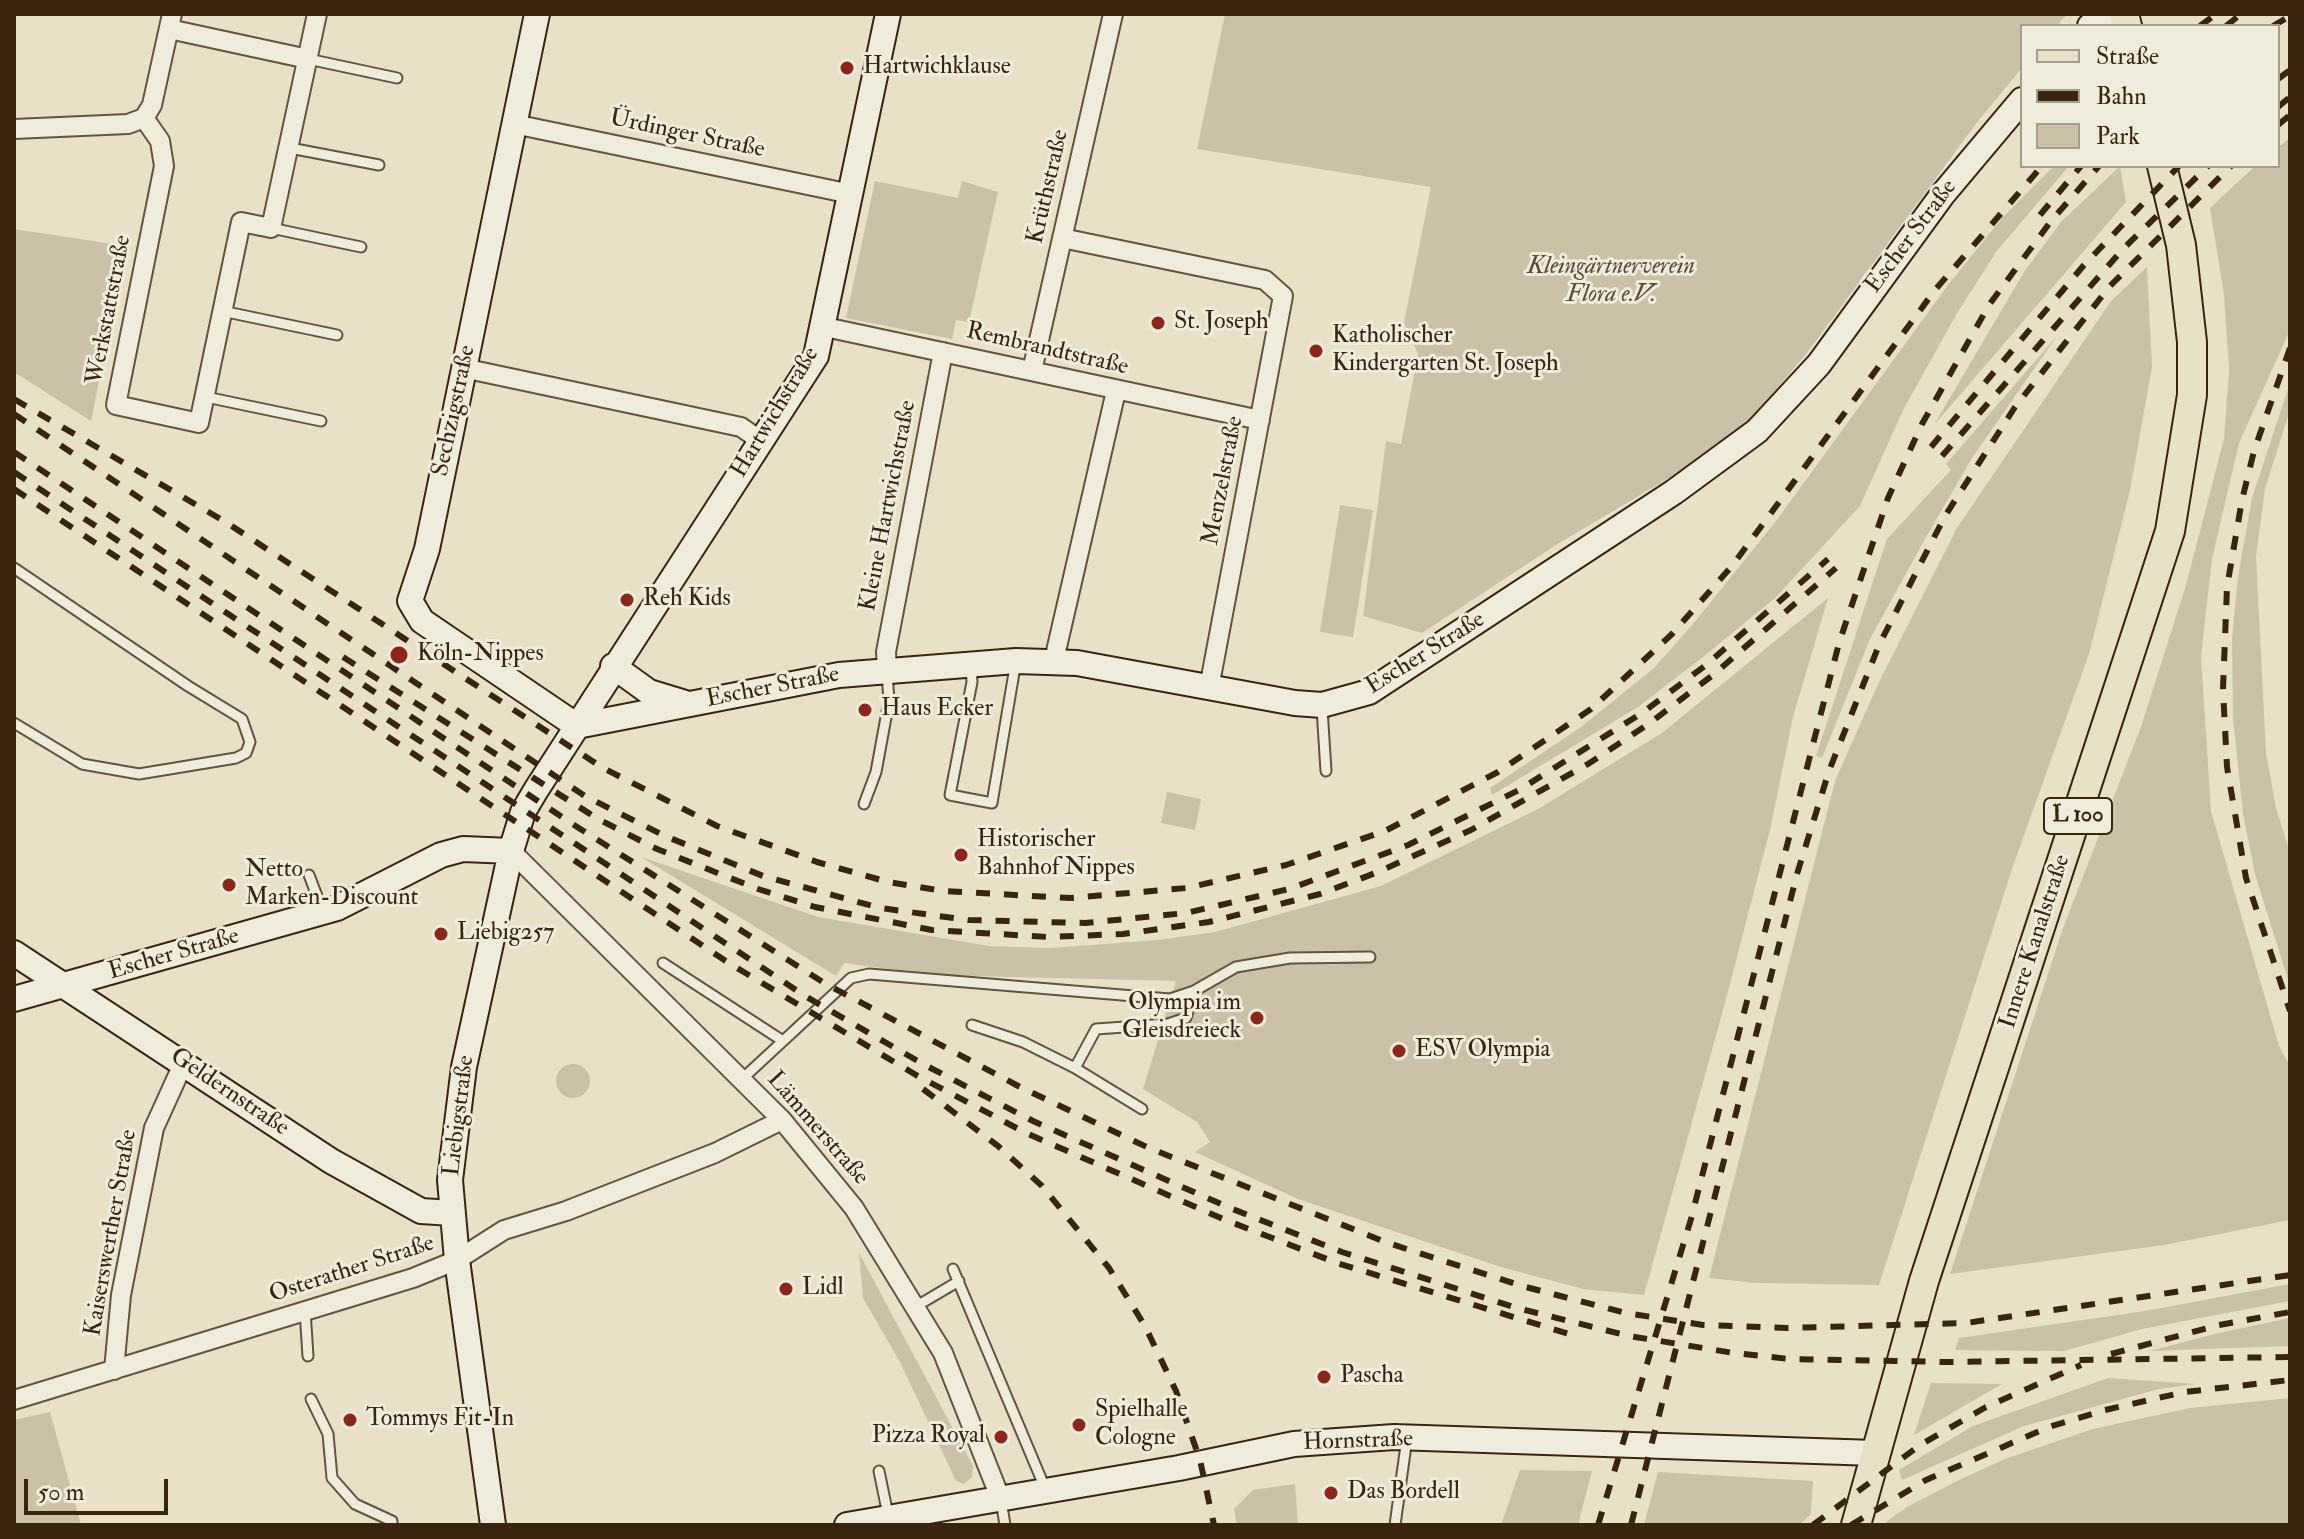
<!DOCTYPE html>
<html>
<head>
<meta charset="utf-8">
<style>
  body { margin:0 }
  #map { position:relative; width:2304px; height:1539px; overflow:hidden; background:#e8e1c7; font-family:"IM FELL Double Pica",serif }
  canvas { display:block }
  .frame { position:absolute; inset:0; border:16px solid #38240f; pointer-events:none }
  .legend { position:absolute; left:2020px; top:24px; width:260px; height:144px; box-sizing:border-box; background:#f0ecdb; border:2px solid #a69c89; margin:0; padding:10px 14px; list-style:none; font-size:24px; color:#38240f }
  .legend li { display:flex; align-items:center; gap:16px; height:40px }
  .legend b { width:40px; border:2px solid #a69c89 }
  .scale { position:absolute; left:24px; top:1479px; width:144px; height:36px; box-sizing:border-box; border:4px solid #38240f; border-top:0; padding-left:10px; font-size:24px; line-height:28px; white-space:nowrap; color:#38240f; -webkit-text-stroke:6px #f0ecdb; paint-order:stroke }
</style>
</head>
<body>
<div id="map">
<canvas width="2304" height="1539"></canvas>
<div class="frame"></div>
<ul class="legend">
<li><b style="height:10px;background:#e8e1c7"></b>Straße</li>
<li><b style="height:10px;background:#38240f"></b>Bahn</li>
<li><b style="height:22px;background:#cac1a8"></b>Park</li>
</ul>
<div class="scale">50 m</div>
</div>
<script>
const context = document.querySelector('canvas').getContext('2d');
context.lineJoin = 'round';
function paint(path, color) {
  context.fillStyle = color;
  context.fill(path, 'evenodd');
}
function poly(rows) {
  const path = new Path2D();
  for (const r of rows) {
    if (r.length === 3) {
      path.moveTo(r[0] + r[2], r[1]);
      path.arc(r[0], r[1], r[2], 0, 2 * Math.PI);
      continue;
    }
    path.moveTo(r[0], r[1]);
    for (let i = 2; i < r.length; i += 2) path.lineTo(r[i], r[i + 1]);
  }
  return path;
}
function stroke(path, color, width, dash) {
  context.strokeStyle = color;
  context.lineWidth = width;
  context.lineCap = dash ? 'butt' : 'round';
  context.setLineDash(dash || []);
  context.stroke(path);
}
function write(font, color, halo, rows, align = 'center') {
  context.font = font + ' "IM FELL Double Pica",serif';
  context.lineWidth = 6;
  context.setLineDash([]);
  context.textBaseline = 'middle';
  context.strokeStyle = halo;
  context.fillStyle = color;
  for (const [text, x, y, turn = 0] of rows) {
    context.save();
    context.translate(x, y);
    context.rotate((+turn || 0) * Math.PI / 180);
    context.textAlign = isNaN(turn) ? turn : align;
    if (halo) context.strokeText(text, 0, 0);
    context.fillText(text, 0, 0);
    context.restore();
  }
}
paint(poly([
  [1225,14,2067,14,2057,26,2022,26,2022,68,1978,121,1807,353,1749,421,1704,457,1556,545,1422,633,1363,616,1386,441,1401,444,1418,354,1404,323,1431,187,1197,149],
  [2290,138,2290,330,2239,443,2212,559,2201,657,2211,811,2279,1046,2290,1066,2290,1220,2164,1245,1950,1274,2063,928,2141,727,2186,585,2224,439,2229,370,2224,295,2210,208,2255,166,2278,166,2278,147],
  [2054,166,2069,166,1996,252,1956,315,1903,410,1860,506,1775,598,1703,657,1638,707,1492,795,1490,788,1581,727,1654,668,1693,624,1776,521,1948,285,2002,218],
  [2120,166,2126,202,1934,425,2024,272,2061,222],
  [875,181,958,198,962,181,998,192,969,322,956,320,952,339,846,318],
  [14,229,126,246,91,421,14,372],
  [2147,267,2152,367,2130,490,2089,654,2013,866,1879,1285,1755,1283,1709,1278,1835,781,1879,682,1957,528,2111,301],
  [2057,336,1972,458,1921,546,1870,639,1822,758,1816,756,1887,539,1951,470,1946,464],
  [2290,383,2290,410,2265,489,2256,556,2266,753,2276,808,2290,853,2290,986,2255,874,2243,814,2233,718,2232,638,2238,577,2252,498],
  [1340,505,1373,510,1353,637,1320,632],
  [1828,598,1793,717,1770,830,1725,1003,1644,1295,1583,1289,1501,1267,1298,1199,1195,1152,1210,1142,1197,1122,1143,1089,1176,981,935,975,844,963,836,976,641,857,818,917,989,946,1051,948,1158,940,1215,932,1381,886,1538,809,1662,733],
  [1167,792,1201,799,1195,830,1161,823],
  [573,1081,17],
  [859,1253,973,1466,972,1477,964,1484,956,1481,901,1364,863,1298],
  [2290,1284,2290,1301,2142,1329,2064,1351,1955,1350,1959,1338,2145,1311],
  [2290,1318,2290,1346,2149,1351,2219,1333],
  [2108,1378,2196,1384,2159,1389,2024,1426,1902,1480,1899,1470,1973,1426],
  [1931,1383,2002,1384,1914,1435],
  [2290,1398,2290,1525,1886,1525,1887,1521,1907,1507,1957,1481,2005,1459,2093,1429,2190,1408],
  [50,1412,81,1525,14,1525,14,1420],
  [1520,1470,1592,1471,1578,1525,1501,1525],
  [1658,1472,1813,1481,1811,1514,1799,1525,1644,1525],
  [1295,1484,1298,1525,1237,1525,1234,1509,1253,1490]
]), '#cac1a8');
const lane = poly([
  [308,59,397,78],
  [290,148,379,165],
  [271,228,361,247],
  [222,311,337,335],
  [206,397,321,421],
  [14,568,188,686,242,719,250,742,246,753,236,758,139,774,82,764,14,723],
  [971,666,972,682,950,795,992,803,1016,661],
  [1322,708,1326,771],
  [864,804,876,772,889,701,887,673],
  [309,875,322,909],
  [663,963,783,1041],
  [972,1025,1023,1042,1075,1068,1096,1029,1168,1024,1186,1018,1194,991],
  [1075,1068,1142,1109],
  [741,1080,851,978,869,974,1170,999,1194,991,1236,967,1290,958,1370,957],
  [953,1269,1045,1488],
  [915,1307,959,1281],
  [305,1311,308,1356],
  [311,1399,328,1434,332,1478,355,1504,392,1521,392,1525],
  [879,1471,888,1515],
  [1001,1500,1005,1525],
  [1395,1525,1407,1438]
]);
const street = poly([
  [169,29,308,59],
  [144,118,160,141,164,166,116,405,199,423,241,222,271,228,317,14],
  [514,124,851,194],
  [14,129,128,124,144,118,152,105,172,14],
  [1062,238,1265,280,1283,296,1209,688],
  [825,327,1260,420],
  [463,368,741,427,761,441],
  [1032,371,1113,14],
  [1054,660,1116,391],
  [887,669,886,652,943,352],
  [511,851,782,1120,854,1208,943,1353,1001,1500],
  [114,1370,121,1295,154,1128,184,1062],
  [14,1400,413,1278,457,1260,504,1230,566,1211,715,1153,782,1120]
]);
const secondary = poly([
  [537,14,427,549,410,601,422,621,577,726],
  [2090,26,2113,14],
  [613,666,649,692,685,703],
  [577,726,839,675,1016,661,1077,663,1295,703,1322,705,1369,692,1674,492,1757,431,1819,364,1943,194,2022,100],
  [14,953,331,1161,421,1211,452,1213],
  [14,999,337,908,441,855,463,849,511,851],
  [493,1525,457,1260,450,1180,464,1067,511,851,523,812,536,790,816,356,888,14],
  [847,1525,1179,1468,1294,1444,1394,1437,1875,1453]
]);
const primary = poly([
  [2124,14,2127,26],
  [1856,1525,1924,1281,2170,531,2192,395,2192,342,2181,245,2162,166]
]);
stroke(lane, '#64533d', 13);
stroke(street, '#64533d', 22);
stroke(secondary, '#38240f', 28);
stroke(primary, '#38240f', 32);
stroke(lane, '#f0ecdb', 9);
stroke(street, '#f0ecdb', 18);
stroke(secondary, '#f0ecdb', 24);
stroke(primary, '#e8e1c7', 28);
stroke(poly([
  [2200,26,2216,14],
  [2226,26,2241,14],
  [2273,26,2290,16],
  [2278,79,2290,70],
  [2278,107,2290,97],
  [2278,125,2290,115],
  [2040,215,2081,166],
  [2290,348,2254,451,2242,500,2227,587,2223,689,2227,767,2246,878,2290,1011],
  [14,399,224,521,603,768,717,826,817,862,888,882,943,891,1070,898,1187,888,1286,865,1385,831,1498,772,1591,709,1672,634,1732,566,1935,290,2042,166],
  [14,414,585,796,665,836,763,876,880,908,968,920,1085,923,1186,913,1289,889,1408,845,1519,790,1642,713,1706,665,1828,559],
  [1931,447,2084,265,2179,166],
  [14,452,574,825,826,984,1022,1088,1149,1148,1388,1243,1522,1286,1626,1313,1703,1325,1787,1328,1966,1323,2290,1275],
  [1942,456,2123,249,2208,166],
  [14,472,805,996,923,1064,1033,1121,1230,1208,1342,1252,1517,1308,1629,1336,1734,1353,1789,1359,1946,1362,2290,1357],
  [14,489,732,965,916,1075,1026,1133,1223,1219,1337,1263,1569,1334],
  [343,657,598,819,657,849,758,889,815,907,932,930,1048,937,1123,934,1209,922,1320,894,1378,872,1471,830,1588,764,1650,723,1713,675,1836,568],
  [923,1089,998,1146,1042,1186,1109,1268,1145,1326,1176,1391,1200,1460,1214,1525],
  [2111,1354,2219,1325,2290,1312],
  [1598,1525,1691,1219,1839,643,1888,498,1922,424,1989,305,2051,221,2099,166],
  [1631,1525,1797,874,1829,771,1879,645,1945,516,2015,407,2110,286,2231,166],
  [1813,1525,1920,1445,1986,1407,2081,1365],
  [1851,1525,1926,1480,2049,1427,2105,1410,2185,1392,2290,1380]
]), '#38240f', 6, [14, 14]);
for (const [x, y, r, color] of [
  [847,68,8,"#8f2418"],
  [1158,323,8,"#8f2418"],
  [1316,351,8,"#8f2418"],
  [627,600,8,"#8f2418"],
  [399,655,10,"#8f2418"],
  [865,710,8,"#8f2418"],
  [961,855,8,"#8f2418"],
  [229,885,8,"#8f2418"],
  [441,934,8,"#8f2418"],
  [1257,1018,8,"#8f2418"],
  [1399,1051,8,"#8f2418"],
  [786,1289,8,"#8f2418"],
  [1324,1377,8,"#8f2418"],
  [350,1420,8,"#8f2418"],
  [1079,1425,8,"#8f2418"],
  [1001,1437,8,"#8f2418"],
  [1331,1493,8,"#8f2418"]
]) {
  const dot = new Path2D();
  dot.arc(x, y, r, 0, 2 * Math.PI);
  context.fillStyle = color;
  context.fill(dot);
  stroke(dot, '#f0ecdb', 3);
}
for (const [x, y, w] of [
  [2078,816,68]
]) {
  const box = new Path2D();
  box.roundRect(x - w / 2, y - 18, w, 36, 6);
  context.fillStyle = '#f0ecdb';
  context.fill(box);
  stroke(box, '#38240f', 2);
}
write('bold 22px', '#38240f', null, [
  ["L 100",2078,816]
]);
write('24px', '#38240f', '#f0ecdb', [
  ["Hartwichklause",863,68],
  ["St. Joseph",1174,323],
  ["Katholischer",1332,337],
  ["Kindergarten St. Joseph",1332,365],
  ["Reh Kids",643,600],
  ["Köln-Nippes",417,655],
  ["Haus Ecker",881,710],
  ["Historischer",977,841],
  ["Bahnhof Nippes",977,869],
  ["Netto",245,871],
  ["Marken-Discount",245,899],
  ["Liebig257",457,934],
  ["Olympia im",1241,1004,"right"],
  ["Gleisdreieck",1241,1032,"right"],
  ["ESV Olympia",1415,1051],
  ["Lidl",802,1289],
  ["Pascha",1340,1377],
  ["Spielhalle",1095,1411],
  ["Cologne",1095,1439],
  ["Tommys Fit-In",366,1420],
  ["Pizza Royal",985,1437,"right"],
  ["Das Bordell",1347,1493]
], 'left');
write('24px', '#38240f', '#f0ecdb', [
  ["Ürdinger Straße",687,135,12],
  ["Krüthstraße",1049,187,-77],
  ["Escher Straße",1912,237,-53],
  ["Werkstattstraße",110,310,-79],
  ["Rembrandtstraße",1047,350,13],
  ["Sechzigstraße",455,411,-78],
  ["Hartwichstraße",776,413,-59],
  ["Menzelstraße",1224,481,-79],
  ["Kleine Hartwichstraße",889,506,-79],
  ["Escher Straße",1426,654,-32],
  ["Escher Straße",773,688,-11],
  ["Innere Kanalstraße",2036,942,-72],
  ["Escher Straße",174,955,-16],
  ["Geldernstraße",229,1093,34],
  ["Liebigstraße",460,1116,-83],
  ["Lämmerstraße",817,1129,49],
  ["Kaiserswerther Straße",112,1233,-80],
  ["Osterather Straße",352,1270,-18],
  ["Hornstraße",1358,1442,-2]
]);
write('italic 24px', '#5c4b35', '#f0ecdb', [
  ["Kleingärtnerverein",1611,268],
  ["Flora e.V.",1611,296]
]);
</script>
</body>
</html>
